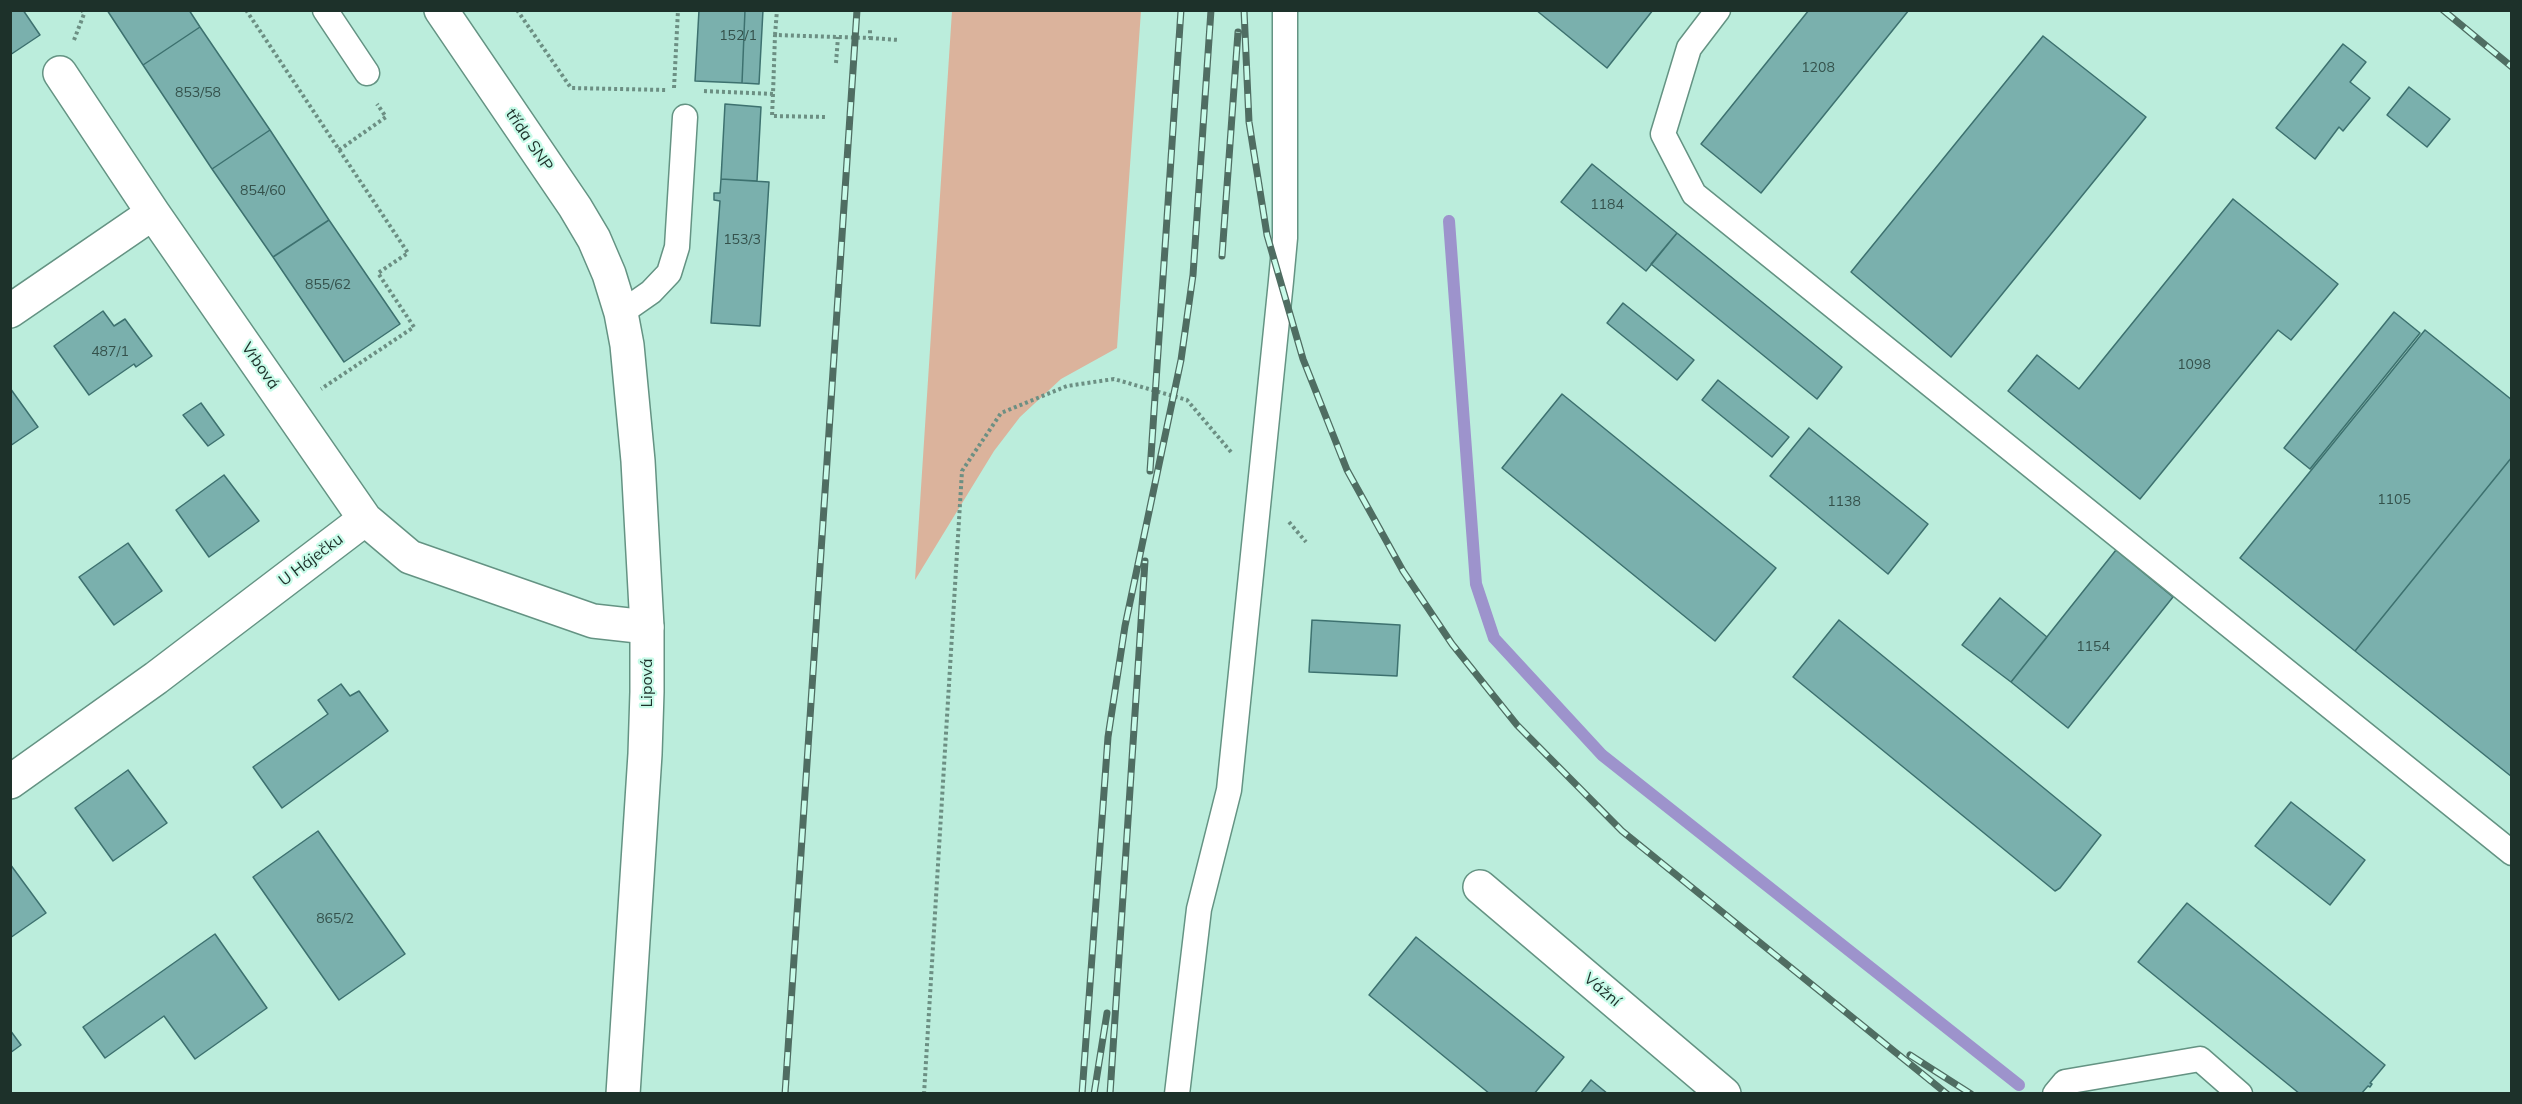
<!DOCTYPE html>
<html>
<head>
<meta charset="utf-8">
<style>
  body { margin:0 }
  #map { position:relative; width:2522px; height:1104px; overflow:hidden; background:#bbeddc; font-family:Mulish,sans-serif }
  canvas { display:block }
  .frame { position:absolute; inset:0; border:12px solid #1d312a; pointer-events:none }
</style>
</head>
<body>
<div id="map">
<canvas width="2522" height="1104"></canvas>
<div class="frame"></div>
</div>
<script>
const context = document.querySelector('canvas').getContext('2d');
context.lineJoin = 'round';
function paint(path, color) {
  context.fillStyle = color;
  context.fill(path, 'evenodd');
}
function poly(rows) {
  const path = new Path2D();
  for (const r of rows) {
    path.moveTo(r[0], r[1]);
    for (let i = 2; i < r.length; i += 2) path.lineTo(r[i], r[i + 1]);
  }
  return path;
}
function stroke(path, color, width, dash) {
  context.strokeStyle = color;
  context.lineWidth = width;
  context.lineCap = dash ? 'butt' : 'round';
  context.setLineDash(dash || []);
  context.stroke(path);
}
function write(font, color, halo, rows, align = 'center') {
  context.font = font + ' Mulish,sans-serif';
  context.lineWidth = 4.5;
  context.setLineDash([]);
  context.textBaseline = 'middle';
  context.strokeStyle = halo;
  context.fillStyle = color;
  for (const [text, x, y, turn = 0] of rows) {
    context.save();
    context.translate(x, y);
    context.rotate((+turn || 0) * Math.PI / 180);
    context.textAlign = isNaN(turn) ? turn : align;
    if (halo) context.strokeText(text, 0, 0);
    context.fillText(text, 0, 0);
    context.restore();
  }
}
paint(poly([
  [952,11,1141,11,1117,348,1061,379,1020,417,994,451,915,580]
]), '#dbb39c');
stroke(poly([
  [1449,221,1476,584,1494,638,1602,755,2019,1085]
]), '#9d93cc', 12);
const building = poly([
  [10,10,23,10,40,35,10,55,10,10],
  [107,10,189,10,200,27,143,65,107,10],
  [699,10,745,10,742,83,695,81,699,10],
  [745,10,763,10,759,84,742,83,745,10],
  [1536,10,1653,10,1607,68,1536,10],
  [1809,10,1909,10,1761,193,1701,144,1809,10],
  [200,27,270,130,212,169,143,65,200,27],
  [2043,36,2146,117,1951,357,1851,272,2043,36],
  [2343,44,2366,62,2350,82,2370,98,2343,131,2339,127,2315,159,2276,128,2343,44],
  [2409,87,2450,119,2427,147,2387,115,2409,87],
  [725,104,761,107,757,181,721,179,725,104],
  [270,130,329,220,273,257,212,169,270,130],
  [1592,164,1677,233,1646,271,1561,202,1592,164],
  [721,179,769,182,760,326,711,323,720,201,714,200,714,193,720,193,721,179],
  [2233,199,2338,284,2291,340,2278,330,2140,499,2008,391,2037,355,2079,389,2233,199],
  [329,220,400,324,344,362,273,257,329,220],
  [1677,233,1842,367,1817,399,1651,264,1677,233],
  [1623,303,1694,360,1677,380,1607,323,1623,303],
  [103,311,114,326,125,319,152,356,136,367,134,364,89,395,54,346,103,311],
  [2394,312,2420,333,2310,469,2284,448,2394,312],
  [2425,330,2512,400,2512,457,2355,651,2240,558,2425,330],
  [1718,380,1789,437,1772,457,1702,400,1718,380],
  [10,388,38,427,10,446,10,388],
  [1562,394,1776,568,1715,641,1502,468,1562,394],
  [201,403,224,435,208,446,183,415,201,403],
  [1809,428,1928,524,1888,574,1770,476,1809,428],
  [2512,457,2512,777,2355,651,2512,457],
  [224,475,259,521,209,557,176,510,224,475],
  [128,543,162,591,114,625,79,577,128,543],
  [2116,550,2173,597,2068,728,2011,682,2116,550],
  [2000,598,2047,637,2011,682,1962,645,2000,598],
  [1312,620,1400,625,1397,676,1309,672,1312,620],
  [1839,620,2101,835,2060,888,2055,891,1793,677,1839,620],
  [341,684,350,696,359,691,388,731,282,808,253,767,328,714,318,700,341,684],
  [128,770,167,823,113,861,75,808,128,770],
  [2291,802,2365,860,2330,905,2255,846,2291,802],
  [318,831,405,954,339,1000,253,877,318,831],
  [10,864,46,913,10,938,10,864],
  [2187,903,2385,1065,2370,1083,2372,1084,2370,1087,2368,1086,2361,1094,2300,1094,2138,962,2187,903],
  [215,934,267,1008,195,1059,164,1016,105,1058,83,1027,215,934],
  [1416,937,1564,1057,1534,1094,1490,1094,1369,995,1416,937],
  [10,1030,21,1045,10,1053,10,1030],
  [1591,1080,1608,1094,1580,1094,1591,1080]
]);
paint(building, '#7ab0ad');
stroke(building, '#3d716f', 1.5);
const service = poly([
  [325,10,367,73],
  [1718,10,1689,48,1663,134,1694,194,2512,853],
  [621,313,651,292,669,273,677,247,685,117],
  [1177,1094,1199,909,1229,790,1281,281,1285,238,1285,10],
  [2055,1094,2065,1082,2200,1059,2240,1094]
]);
const minor = poly([
  [60,73,153,213,365,519,410,557,593,621,647,627],
  [10,311,153,213],
  [10,782,156,678,365,519],
  [1480,887,1724,1094]
]);
const tertiary = poly([
  [441,10,575,207,594,239,609,274,621,313,627,345,638,461,647,627,647,692,645,754,623,1094]
]);
stroke(service, '#649383', 27);
stroke(minor, '#649383', 36);
stroke(tertiary, '#649383', 36);
stroke(poly([
  [246,10,408,253,378,273,414,327,321,389],
  [517,10,571,88,667,90],
  [775,35,777,10],
  [870,38,899,40],
  [74,40,84,14,82,10],
  [836,63,838,37],
  [674,88,678,10],
  [704,91,773,94,775,35,870,38,870,28],
  [773,94,772,116,826,117],
  [339,150,386,117,377,104],
  [1289,522,1306,542],
  [924,1094,962,471,1001,413,1067,386,1114,379,1187,400,1231,452]
]), '#6c8f83', 4, [3, 3]);
stroke(service, '#fff', 24);
stroke(minor, '#fff', 33);
stroke(tertiary, '#fff', 33);
const rail = poly([
  [1244,10,1249,122,1267,235,1303,359,1347,470,1403,571,1452,644,1517,725,1622,831,1947,1094],
  [2443,10,2512,67],
  [1222,256,1238,32],
  [1150,471,1181,10],
  [1910,1055,1971,1094],
  [785,1094,857,10],
  [1082,1094,1108,737,1125,626,1181,360,1193,275,1211,10],
  [1094,1094,1107,1013],
  [1110,1094,1145,561]
]);
stroke(rail, '#4f6d62', 7);
stroke(rail, '#c8fbe9', 4.5, [14]);
write('14px', '#34514b', null, [
  ["152/1",738,36],
  ["1208",1818,68],
  ["853/58",198,93],
  ["854/60",263,191],
  ["1184",1607,205],
  ["153/3",742,240],
  ["855/62",328,285],
  ["487/1",110,352],
  ["1098",2194,365],
  ["1105",2394,500],
  ["1138",1844,502],
  ["1154",2093,647],
  ["865/2",335,919]
]);
write('16px', '#1d312a', '#c8fbe9', [
  ["třída SNP",529,140,56],
  ["Vrbová",260,366,55],
  ["U Háječku",311,560,-37],
  ["Lipová",647,683,-90],
  ["Vážní",1602,990,40]
]);
</script>
</body>
</html>
